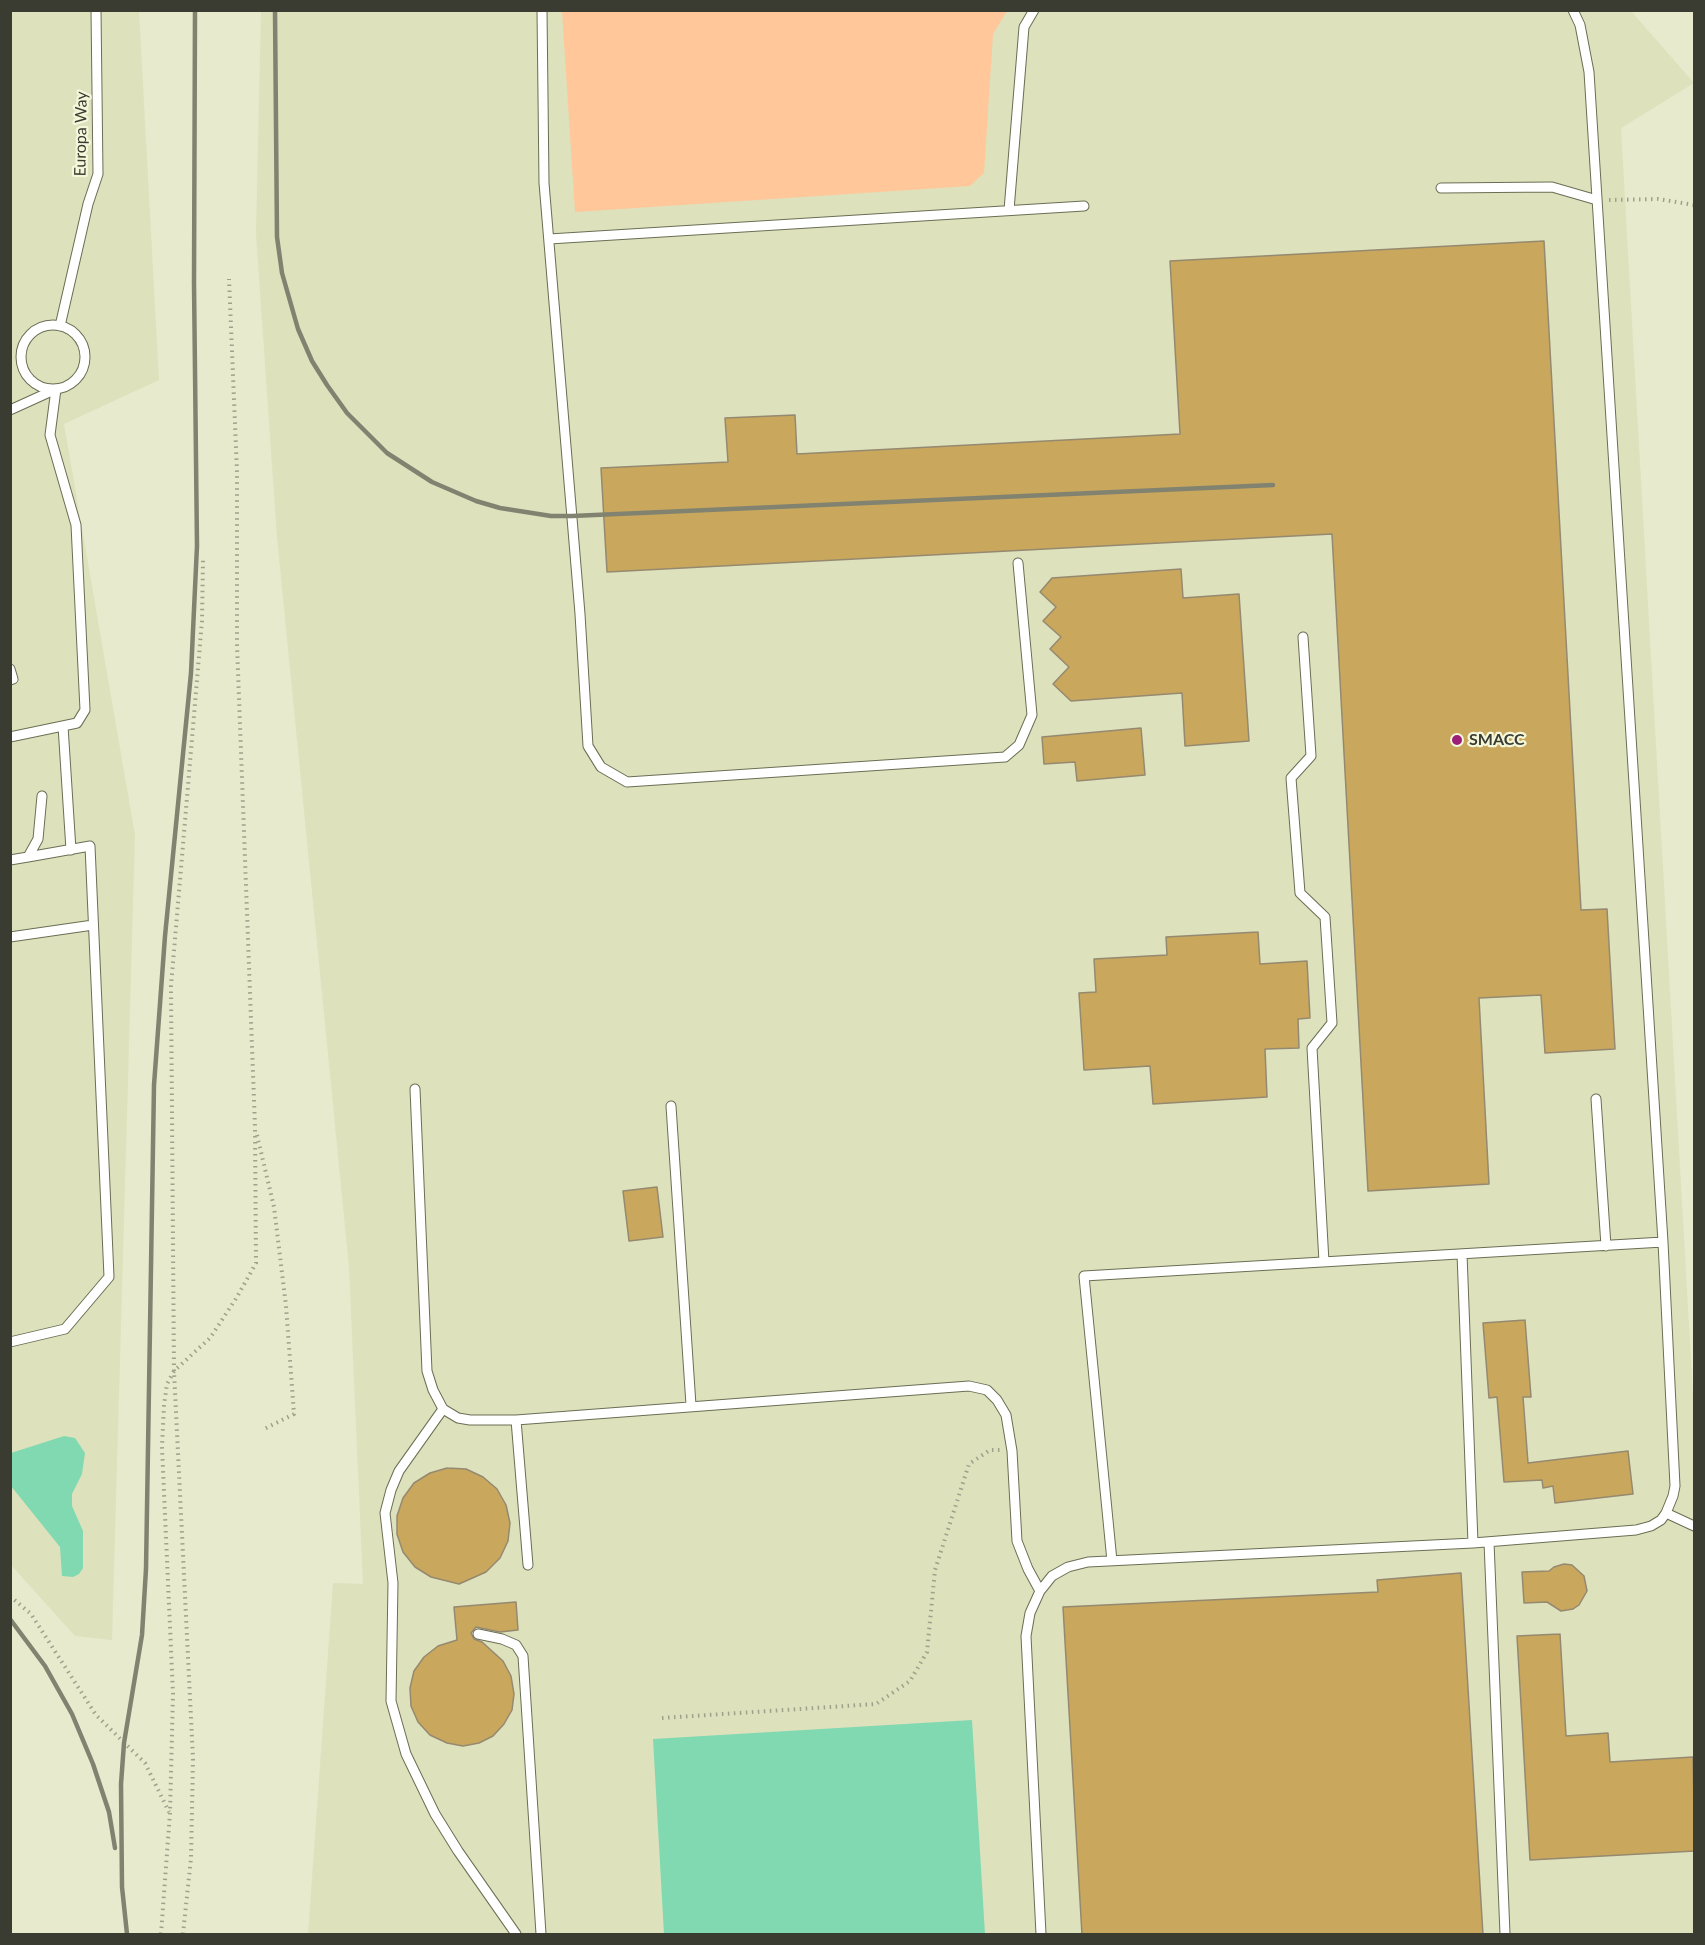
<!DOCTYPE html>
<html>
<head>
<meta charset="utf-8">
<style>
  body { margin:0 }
  #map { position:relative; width:1705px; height:1945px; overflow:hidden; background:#e7eacd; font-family:Lato,sans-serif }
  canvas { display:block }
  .frame { position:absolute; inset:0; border:12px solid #3b3c31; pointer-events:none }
</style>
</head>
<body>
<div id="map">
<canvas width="1705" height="1945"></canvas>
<div class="frame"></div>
</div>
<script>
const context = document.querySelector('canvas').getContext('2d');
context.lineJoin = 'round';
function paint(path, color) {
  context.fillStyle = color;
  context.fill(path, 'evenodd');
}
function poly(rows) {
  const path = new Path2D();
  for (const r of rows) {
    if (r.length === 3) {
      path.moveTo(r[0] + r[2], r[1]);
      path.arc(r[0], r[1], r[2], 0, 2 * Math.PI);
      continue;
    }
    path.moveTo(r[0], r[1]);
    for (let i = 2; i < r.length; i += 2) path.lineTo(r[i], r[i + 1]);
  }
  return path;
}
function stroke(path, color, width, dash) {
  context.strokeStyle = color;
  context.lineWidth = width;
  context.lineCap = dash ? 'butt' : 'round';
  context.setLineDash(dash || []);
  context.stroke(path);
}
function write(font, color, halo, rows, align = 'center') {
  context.font = font + ' Lato,sans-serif';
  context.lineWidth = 4.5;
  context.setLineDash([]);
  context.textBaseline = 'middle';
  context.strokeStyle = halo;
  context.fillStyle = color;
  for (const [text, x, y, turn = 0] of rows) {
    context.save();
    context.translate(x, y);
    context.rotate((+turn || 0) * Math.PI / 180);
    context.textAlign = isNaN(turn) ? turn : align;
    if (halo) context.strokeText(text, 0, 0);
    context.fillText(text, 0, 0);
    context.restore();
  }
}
paint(poly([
  [10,11,139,11,159,380,64,424,135,835,112,1640,75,1636,11,1565],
  [261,11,1631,11,1694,83,1621,128,1694,1414,1694,1934,308,1934,333,1583,363,1584,349,1267,277,537,256,234]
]), '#dde1bc');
paint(poly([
  [562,11,1007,11,993,34,984,173,970,186,575,212]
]), '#ffc79a');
paint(poly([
  [64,1436,75,1438,85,1453,82,1474,72,1494,72,1506,83,1531,83,1568,79,1574,73,1577,62,1576,60,1547,11,1486,11,1453],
  [972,1720,985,1934,664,1934,653,1739]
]), '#81d9b2');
const building = poly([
  [1544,241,1581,910,1607,909,1615,1049,1545,1053,1541,995,1479,998,1489,1184,1368,1191,1332,534,607,572,601,468,728,462,725,418,795,415,797,454,1180,434,1170,261,1544,241],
  [1181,569,1183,598,1239,594,1249,741,1185,746,1182,693,1071,701,1053,684,1069,667,1050,649,1061,637,1043,621,1056,607,1040,592,1052,578,1181,569],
  [1141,728,1145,775,1077,781,1075,762,1044,764,1042,737,1141,728],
  [1258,932,1260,964,1307,961,1310,1018,1298,1019,1299,1048,1265,1049,1267,1097,1153,1104,1150,1066,1084,1070,1079,993,1096,992,1094,959,1167,955,1166,937,1258,932],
  [657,1187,663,1237,629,1241,623,1191,657,1187],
  [1525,1320,1531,1397,1523,1397,1528,1463,1628,1451,1633,1494,1555,1503,1553,1486,1543,1488,1542,1480,1504,1482,1497,1397,1489,1398,1483,1323,1525,1320],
  [447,1468,466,1469,483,1477,497,1489,506,1505,510,1523,508,1541,500,1558,486,1572,459,1584,431,1577,415,1567,403,1552,397,1534,397,1516,403,1498,414,1483,430,1473,447,1468],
  [1564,1564,1572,1565,1584,1576,1587,1591,1579,1605,1573,1609,1561,1611,1547,1602,1524,1603,1522,1572,1549,1571,1554,1567,1564,1564],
  [1461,1573,1483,1935,1082,1935,1063,1607,1378,1592,1377,1580,1461,1573],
  [516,1602,518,1630,500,1632,476,1627,471,1633,474,1639,482,1642,503,1661,511,1676,514,1694,512,1710,504,1724,493,1736,479,1743,463,1746,447,1743,430,1735,418,1722,411,1706,410,1688,414,1671,424,1657,438,1646,457,1640,454,1607,516,1602],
  [1560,1634,1566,1736,1608,1733,1610,1762,1693,1757,1695,1851,1530,1860,1517,1636,1560,1634]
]);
paint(building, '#c9a85d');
stroke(building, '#958970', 1.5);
const service = poly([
  [542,10,544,183,580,614,588,746,601,767,627,782,1005,757,1019,745,1032,715,1018,563],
  [1441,188,1552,187,1597,200],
  [1009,210,1024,27,1034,10],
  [549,239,1084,206],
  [53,357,32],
  [60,326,88,204,98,174,96,10],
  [10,410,54,390],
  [1303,637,1311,756,1291,778,1300,893,1325,917,1332,1023,1312,1048,1324,1262],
  [10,669,13,679,10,680],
  [63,726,71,850],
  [10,737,77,723,85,710,76,525,50,435,56,389],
  [10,860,28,857,38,839,42,796],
  [10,937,93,925],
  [415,1089,427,1371,433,1390,443,1409,458,1418,470,1420,516,1420,969,1386,987,1390,997,1400,1006,1415,1012,1451,1017,1541,1028,1569,1040,1591],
  [1596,1099,1606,1246],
  [671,1106,691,1405],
  [1462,1254,1473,1543],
  [10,1342,65,1329,109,1277,90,846,28,857],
  [443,1409,399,1471,391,1490,385,1513,393,1583,391,1701,406,1754,435,1814,458,1851,516,1934],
  [516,1420,528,1565],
  [1666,1513,1694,1526],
  [1489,1542,1505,1934],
  [1112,1561,1084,1276,1663,1242],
  [478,1634,502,1639,516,1645,523,1656,541,1934],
  [1041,1934,1026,1636,1030,1613,1040,1591,1052,1576,1068,1567,1088,1562,1473,1543,1636,1530,1651,1526,1661,1520,1666,1513,1673,1496,1675,1486,1663,1242,1589,72,1580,25,1573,10]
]);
stroke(service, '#6b6e54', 11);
stroke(poly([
  [1609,200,1658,199,1694,205],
  [257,1135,274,1207,286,1306,294,1414,262,1430],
  [10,1596,31,1614,96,1715,145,1763,169,1812],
  [662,1718,876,1704,910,1681,927,1652,935,1570,969,1464,990,1450,1000,1450],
  [161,1934,170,1813,173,1694,162,1447,164,1405,167,1384,174,1371,210,1338,237,1297,256,1263,255,1127,237,644,237,472,229,279],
  [183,1934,191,1858,193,1759,174,1371,171,986,202,621,203,560]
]), '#9ea18b', 4, [1.5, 4.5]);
stroke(service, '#fff', 9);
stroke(poly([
  [275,10,277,237,282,273,298,329,312,361,327,385,347,413,387,453,432,482,476,501,500,508,551,516,572,516,1273,485],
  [10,1619,45,1666,72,1714,93,1764,109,1812,115,1848],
  [127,1934,122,1887,121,1784,124,1743,142,1635,146,1569,154,1085,165,936,191,673,197,546,194,283,195,10]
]), '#818370', 4.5);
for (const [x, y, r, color] of [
  [1457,740,6,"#9b1f76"]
]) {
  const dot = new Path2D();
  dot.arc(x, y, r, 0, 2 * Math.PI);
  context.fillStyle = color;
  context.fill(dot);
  stroke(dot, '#f4f7da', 2);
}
write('16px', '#3b3c31', '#f4f7da', [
  ["Europa Way",81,134,-89]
]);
write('bold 16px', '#3b3c31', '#f4f7da', [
  ["SMACC",1469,740]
], 'left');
</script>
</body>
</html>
